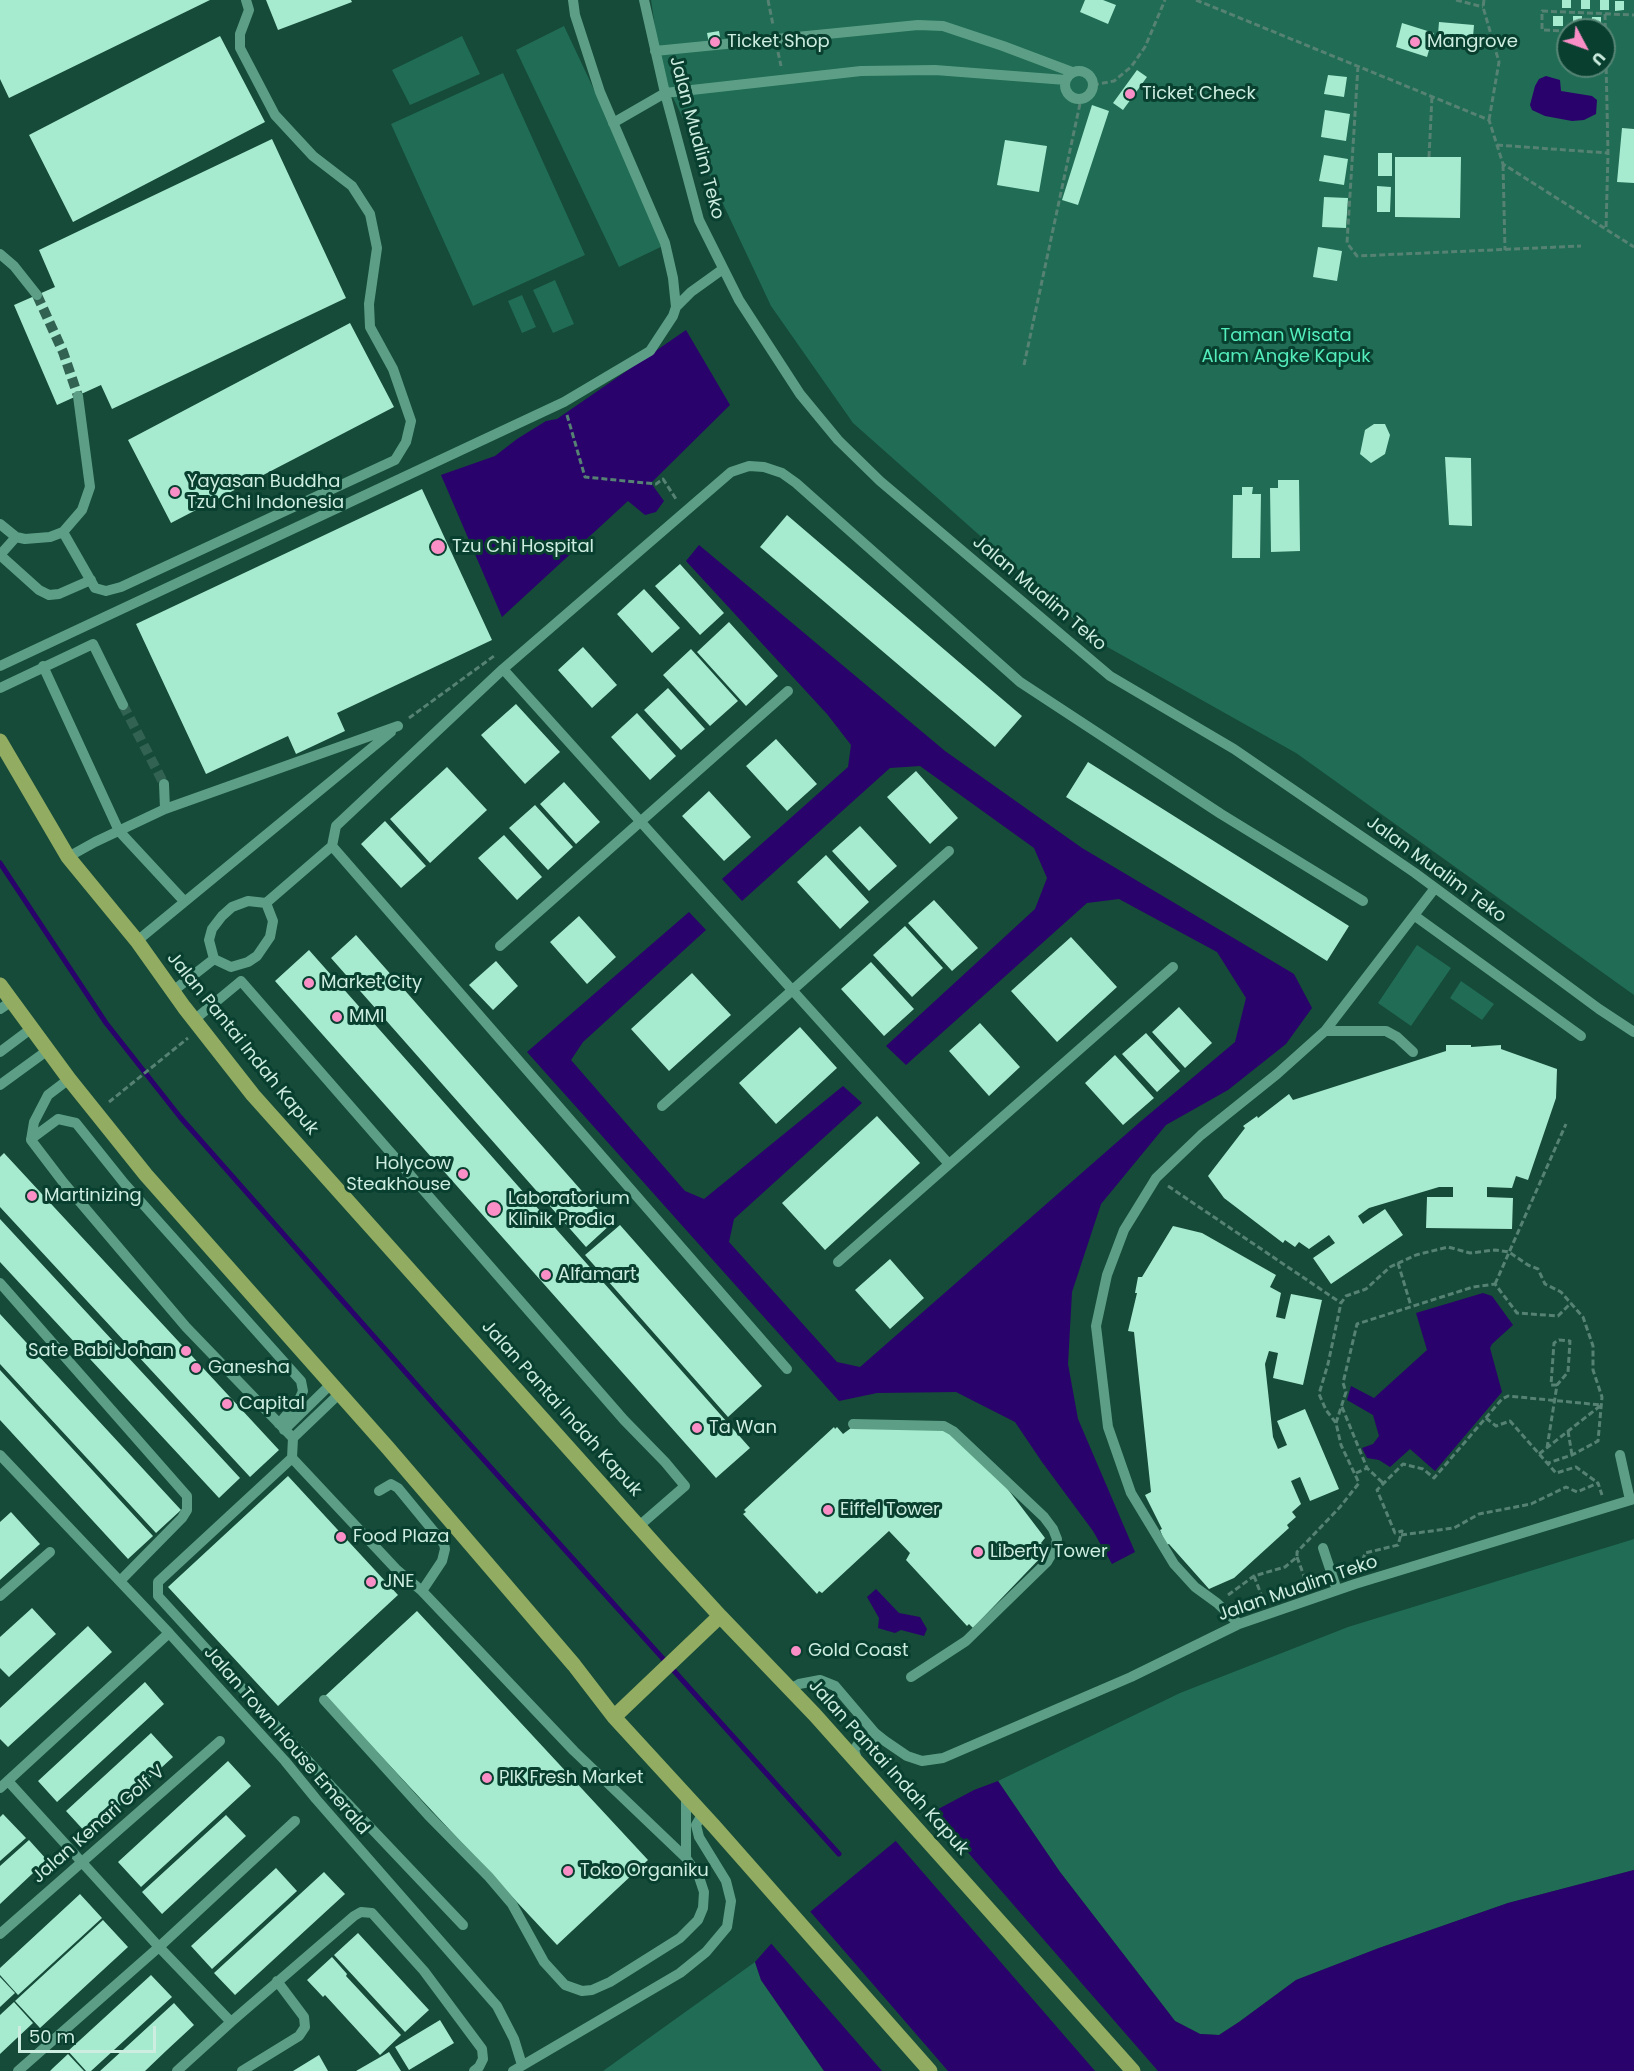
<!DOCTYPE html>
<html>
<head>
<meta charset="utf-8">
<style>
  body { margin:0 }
  #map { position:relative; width:1634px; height:2071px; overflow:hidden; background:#164a39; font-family:Poppins,sans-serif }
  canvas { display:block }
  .north { position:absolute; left:1556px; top:18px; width:60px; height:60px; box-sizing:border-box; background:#083f2f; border:2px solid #568575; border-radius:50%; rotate:131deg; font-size:16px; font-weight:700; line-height:24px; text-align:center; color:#cceddf }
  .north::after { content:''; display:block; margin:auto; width:21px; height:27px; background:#fa8fc7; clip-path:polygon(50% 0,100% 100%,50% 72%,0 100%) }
  .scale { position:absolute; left:18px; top:2026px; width:138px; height:27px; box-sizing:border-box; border:3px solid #cceddf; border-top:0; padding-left:8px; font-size:18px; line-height:21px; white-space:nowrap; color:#cceddf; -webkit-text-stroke:4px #083f2f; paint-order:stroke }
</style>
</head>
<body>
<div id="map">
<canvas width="1634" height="2071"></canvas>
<div class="north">U</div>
<div class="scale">50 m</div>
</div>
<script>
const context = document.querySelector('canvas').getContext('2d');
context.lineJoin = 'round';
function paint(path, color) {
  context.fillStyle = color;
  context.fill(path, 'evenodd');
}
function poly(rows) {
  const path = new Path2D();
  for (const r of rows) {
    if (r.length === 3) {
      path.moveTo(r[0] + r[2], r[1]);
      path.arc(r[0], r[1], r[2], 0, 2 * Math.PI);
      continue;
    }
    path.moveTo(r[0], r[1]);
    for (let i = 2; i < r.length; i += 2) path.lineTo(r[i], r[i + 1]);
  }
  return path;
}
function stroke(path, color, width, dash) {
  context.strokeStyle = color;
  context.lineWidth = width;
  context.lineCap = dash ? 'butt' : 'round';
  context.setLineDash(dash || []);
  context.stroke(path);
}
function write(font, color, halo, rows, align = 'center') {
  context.font = font + ' Poppins,sans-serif';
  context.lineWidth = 6;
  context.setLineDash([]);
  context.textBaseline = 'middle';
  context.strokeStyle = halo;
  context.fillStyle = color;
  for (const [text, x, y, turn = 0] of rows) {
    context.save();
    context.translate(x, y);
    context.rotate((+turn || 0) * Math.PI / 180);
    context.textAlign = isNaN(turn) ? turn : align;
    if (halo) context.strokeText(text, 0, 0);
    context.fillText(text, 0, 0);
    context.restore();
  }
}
paint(poly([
  [651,0,1634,0,1634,995,1296,753,1102,644,853,423,771,306,662,74],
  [1568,30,1604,30,1604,66,1568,66],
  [564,26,667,244,619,267,516,50],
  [462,36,480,74,410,105,392,70],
  [503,73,585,255,473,306,391,124],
  [555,280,574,324,553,333,533,290],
  [522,295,536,327,522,333,508,301],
  [1417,945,1451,968,1411,1026,1378,1003],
  [1461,981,1494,1004,1482,1020,1450,998],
  [1634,1539,1634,1870,1508,1903,1379,1948,1296,1980,1239,2022,1219,2035,1200,2034,1175,2021,1060,1872,998,1781,1180,1693,1348,1627],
  [755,1962,761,1980,824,2071,603,2071]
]), '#206c54');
paint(poly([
  [1546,76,1560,80,1561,91,1592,96,1597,100,1596,114,1584,120,1572,121,1545,116,1532,110,1530,105,1535,86,1539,79],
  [686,330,730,405,651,483,664,501,656,512,645,515,628,501,502,617,441,475,495,456,517,439,546,421,557,419],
  [699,545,945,751,1082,848,1294,974,1312,1008,1286,1044,1228,1090,1166,1125,1101,1204,1072,1292,1068,1364,1078,1419,1135,1552,1112,1564,1093,1531,1042,1462,1015,1422,956,1392,877,1393,839,1401,527,1052,689,912,706,930,583,1042,571,1060,685,1191,704,1199,843,1086,862,1103,734,1219,729,1242,837,1362,860,1367,1140,1122,1235,1042,1246,998,1217,952,1119,899,1087,903,906,1065,886,1046,1035,909,1047,878,1034,848,920,766,890,768,742,901,722,879,848,767,851,745,827,714,686,561],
  [1483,1293,1492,1296,1513,1325,1492,1344,1490,1348,1502,1392,1435,1471,1410,1449,1390,1467,1379,1460,1367,1458,1362,1448,1373,1444,1379,1436,1373,1415,1347,1400,1351,1386,1374,1398,1427,1350,1416,1313],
  [876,1589,899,1613,920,1617,927,1629,924,1636,901,1630,895,1633,878,1628,879,1618,867,1597],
  [998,1781,1060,1872,1175,2021,1200,2034,1219,2035,1239,2022,1296,1980,1379,1948,1508,1903,1634,1870,1634,2071,824,2071,761,1980,755,1962,770,1945,927,1815,974,1790]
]), '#2a026b');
paint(poly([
  [931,1810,1158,2071,1095,2071,894,1839],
  [808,1909,948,2071,882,2071,769,1941]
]), '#164a39');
stroke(poly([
  [0,863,106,1023,180,1117,438,1409,839,1854]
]), '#2a026b', 5);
paint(poly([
  [0,0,210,0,9,98,0,79],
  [266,0,351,0,352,2,278,30],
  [1085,0,1103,0,1116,5,1108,24,1080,12],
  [1562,0,1571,0,1571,8,1562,8],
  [1581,0,1590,0,1590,9,1581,9],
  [1600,0,1609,0,1609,10,1600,10],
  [1615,1,1624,1,1624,10,1615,11],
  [1553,16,1563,16,1563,26,1553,26],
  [1573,16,1582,16,1582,26,1573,26],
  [1592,17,1601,17,1601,26,1591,26],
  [1439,22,1474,25,1472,49,1437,47],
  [1402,23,1434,33,1427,57,1396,47],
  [719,31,721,42,709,44,707,33],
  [220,36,265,122,73,222,29,135],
  [1137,70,1147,77,1123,110,1113,103],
  [1328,75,1347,77,1344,97,1324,94],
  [1092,105,1109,111,1078,205,1062,200],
  [1325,110,1350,114,1346,141,1321,137],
  [1622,128,1634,129,1634,183,1617,182],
  [272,139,346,298,112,409,101,385,57,405,14,305,55,287,39,250],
  [1005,140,1047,146,1039,192,997,185],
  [1378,153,1392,153,1392,176,1378,176],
  [1324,155,1348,159,1344,185,1319,181],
  [1395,157,1461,157,1460,218,1395,217],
  [1377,186,1391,187,1390,212,1377,212],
  [1324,197,1348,198,1346,228,1322,227],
  [1318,247,1342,251,1337,281,1313,277],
  [350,323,394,407,171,523,128,440],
  [1374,424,1385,424,1390,435,1385,454,1371,463,1360,454,1365,430],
  [1445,457,1471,458,1472,526,1449,525],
  [1278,480,1299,480,1300,551,1271,552,1270,488,1278,488],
  [1242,487,1253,487,1252,494,1261,494,1260,558,1232,558,1233,495,1242,495],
  [422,489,492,640,337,713,345,731,296,754,288,736,206,774,136,624],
  [787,515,1022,716,995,747,760,547],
  [680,564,724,613,700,635,655,586],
  [644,589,680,628,652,653,617,614],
  [729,622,778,676,746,706,697,652],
  [583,647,617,685,592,708,558,670],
  [691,649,738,701,710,726,663,675],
  [668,688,705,729,681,750,644,710],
  [516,704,560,752,525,784,481,735],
  [637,713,676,756,650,780,611,737],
  [776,739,817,784,787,811,746,766],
  [1088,762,1349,926,1327,961,1066,797],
  [447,767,487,810,430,863,390,819],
  [916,771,958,818,930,844,887,797],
  [564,782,600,822,576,844,540,804],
  [709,791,751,837,724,861,682,816],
  [535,805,573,847,548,870,509,828],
  [385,821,426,866,401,888,361,844],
  [860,826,897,866,869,891,832,851],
  [504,835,542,877,517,900,478,858],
  [826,855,869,902,840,929,797,882],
  [934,900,978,948,952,971,908,923],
  [579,916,616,957,587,984,550,942],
  [905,926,943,968,912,997,873,955],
  [356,935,611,1224,586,1247,331,958],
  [1071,937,1117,987,1057,1042,1011,991],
  [309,950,750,1448,716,1478,275,981],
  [496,961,518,986,493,1010,469,985],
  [871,962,914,1009,884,1036,841,989],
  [692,973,731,1015,669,1071,631,1029],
  [1179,1007,1212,1043,1185,1068,1152,1032],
  [980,1023,1020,1067,989,1096,949,1051],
  [800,1027,837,1068,776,1124,739,1083],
  [1146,1033,1180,1071,1157,1092,1122,1054],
  [1446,1045,1471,1045,1471,1047,1501,1045,1501,1049,1557,1069,1556,1098,1528,1180,1516,1176,1512,1188,1487,1187,1487,1197,1513,1198,1512,1229,1426,1228,1427,1197,1453,1197,1453,1187,1439,1187,1369,1208,1358,1216,1363,1224,1385,1209,1403,1235,1331,1284,1313,1258,1335,1243,1329,1235,1309,1249,1299,1242,1295,1247,1285,1240,1283,1243,1224,1198,1208,1176,1245,1128,1243,1126,1257,1116,1258,1118,1289,1094,1293,1100,1446,1051],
  [1115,1055,1154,1098,1123,1125,1085,1083],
  [877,1116,920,1163,825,1250,782,1203],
  [4,1153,279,1450,250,1477,0,1207,0,1157],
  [0,1219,240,1478,219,1498,0,1262],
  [620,1225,762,1386,728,1417,585,1255],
  [1173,1226,1202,1233,1276,1275,1270,1287,1281,1293,1276,1317,1285,1319,1291,1294,1322,1300,1303,1385,1273,1378,1278,1353,1269,1351,1265,1364,1273,1437,1278,1449,1287,1445,1277,1421,1305,1409,1339,1489,1310,1501,1300,1477,1291,1481,1301,1504,1292,1512,1296,1517,1287,1525,1289,1528,1234,1578,1209,1589,1169,1544,1166,1545,1160,1530,1162,1529,1145,1495,1151,1492,1134,1332,1128,1331,1137,1293,1135,1293,1138,1277,1142,1277],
  [890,1259,924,1298,890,1329,855,1290],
  [0,1314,181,1510,156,1533,0,1364],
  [0,1370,153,1536,128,1559,0,1420],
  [834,1427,835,1429,837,1427,843,1434,851,1428,947,1429,997,1475,1045,1538,1041,1543,1047,1551,973,1628,969,1624,967,1626,906,1560,910,1553,889,1531,822,1593,819,1591,817,1594,743,1514,746,1512,744,1510],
  [288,1476,398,1595,278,1706,168,1587],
  [11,1512,40,1544,0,1580,0,1522],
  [32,1608,56,1634,9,1677,0,1668,0,1637],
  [417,1611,648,1860,557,1945,325,1696],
  [88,1626,112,1652,8,1747,0,1739,0,1708],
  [145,1682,164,1704,57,1802,38,1781],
  [151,1733,173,1757,88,1835,66,1811],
  [228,1761,251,1786,141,1887,118,1862],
  [3,1814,26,1838,0,1861,0,1817],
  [226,1815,246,1836,162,1914,142,1892],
  [29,1840,47,1860,0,1904,0,1866],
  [276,1868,297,1891,212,1969,191,1946],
  [324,1872,345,1894,235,1995,214,1973],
  [80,1894,102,1918,18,1995,0,1975,0,1968],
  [103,1920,128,1947,40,2028,15,2001],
  [358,1933,429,2010,405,2032,334,1955],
  [332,1957,347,1974,346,1976,401,2035,380,2055,325,1995,323,1997,307,1980],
  [151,1975,172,1997,91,2071,86,2071,68,2051],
  [0,1977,15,1993,0,2007],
  [14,2002,33,2023,0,2054,0,2015],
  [174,2003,194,2025,167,2050,145,2071,100,2071],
  [440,2020,454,2043,409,2070,395,2047],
  [389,2052,401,2071,356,2071],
  [68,2054,84,2071,50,2071,53,2068],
  [319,2055,328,2071,293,2071]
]), '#a6eacf');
stroke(poly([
  [37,295,63,352,78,396],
  [123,705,164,784]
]), '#316252', 10, [10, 5]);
stroke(poly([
  [768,0,773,25],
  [1196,0,1489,120,1503,164,1634,247],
  [1456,0,1483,7],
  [1484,0,1483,7,1499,62,1489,120],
  [1605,14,1608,153,1606,229],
  [1568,31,1542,30,1542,11,1634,15],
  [778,52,781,66],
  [1358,66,1347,243,1357,256,1581,246],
  [1093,85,1114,81,1131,67,1145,47,1165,0],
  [1497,145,1608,153],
  [1429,157,1432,96],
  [1503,165,1505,250],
  [1024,365,1081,99],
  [567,415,585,477,656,484,663,479,676,499],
  [409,718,494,656],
  [109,1102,188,1038],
  [1168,1186,1341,1303],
  [1398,1263,1411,1306],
  [1495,1284,1566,1124],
  [1342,1407,1367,1468,1383,1483],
  [1486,1418,1496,1426,1510,1421,1556,1473,1576,1467,1598,1483],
  [1336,1423,1346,1392,1343,1383,1357,1324,1473,1287,1495,1284,1517,1313,1558,1316,1571,1303],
  [1568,1431,1572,1455],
  [1547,1448,1557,1385,1568,1372,1570,1341,1559,1340,1554,1343,1551,1385,1557,1385],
  [1539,1454,1600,1406],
  [1356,1473,1367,1468],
  [1401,1535,1454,1528,1479,1514,1531,1504,1566,1487,1577,1492,1598,1483,1602,1495],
  [1297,1557,1308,1587],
  [1360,1569,1365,1553,1398,1545,1402,1531,1395,1533,1377,1490,1403,1464,1423,1469,1434,1478,1502,1399,1508,1396,1601,1405],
  [1254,1576,1264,1602],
  [1228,1595,1254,1576,1285,1567,1297,1557,1297,1552,1340,1507,1359,1483,1341,1445,1336,1423,1326,1410,1319,1394,1328,1364,1341,1303,1346,1296,1366,1289,1390,1267,1416,1255,1448,1247,1470,1253,1495,1250,1509,1252,1528,1265,1538,1269,1545,1284,1561,1292,1583,1317,1593,1346,1593,1370,1602,1397,1598,1441,1572,1455,1548,1463]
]), '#558272', 3, [6, 3]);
stroke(poly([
  [644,0,665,93,699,220,739,300,800,394,838,440,880,481,1110,676,1234,749,1415,873,1599,1009,1634,1032],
  [655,51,918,25,943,26,1003,46,1072,72],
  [1079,85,14],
  [613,123,665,93,861,71,935,70,1066,80],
  [0,254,14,266,37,295],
  [676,307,691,292,723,269],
  [0,524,16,537,25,539,50,537,63,532,82,510,90,487,78,396],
  [63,532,95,588,106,591,121,587,395,460,406,442,411,421,393,369,370,327,369,304,377,248,370,214,352,186,313,156,275,115,240,48,240,34,249,10,246,0],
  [0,555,39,590,49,595,59,594,91,580],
  [0,555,16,537],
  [0,666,564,402,650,351,673,316,676,307,673,278,665,243,600,92,575,15,573,0],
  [43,666,119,831,184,901],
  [503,669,336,826,332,846,787,1369],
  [0,688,93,644,123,705],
  [164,784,165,809],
  [68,857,95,842,165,809,398,726],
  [266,903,273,921,270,937,257,956,248,962,231,967,214,959,209,940,212,929,222,916,232,907,248,901,266,903,332,846],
  [1415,916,1581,1036],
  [137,941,391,732],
  [500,946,788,691],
  [173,991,214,959],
  [0,1009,12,1001],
  [194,1020,241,981,624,1420,665,1462,685,1486,639,1526],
  [1325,1031,1386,1031,1397,1037,1413,1052],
  [0,1052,32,1028],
  [69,1079,48,1095,34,1122,31,1140,63,1182,186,1327,293,1438],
  [0,1085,48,1050],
  [662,1106,949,851],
  [31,1139,58,1119,76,1123,124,1183,301,1381,303,1391,299,1400,279,1424],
  [949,1164,503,669,731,472,749,466,764,467,782,473,796,483,1020,682,1221,814,1363,901],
  [838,1262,1173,967],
  [0,1283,187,1496,187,1510,182,1518,120,1581],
  [853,1424,944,1426,953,1431,1044,1517,1053,1529,1057,1539,1055,1548,1047,1562,966,1641,911,1677],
  [284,1430,331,1384],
  [0,1455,169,1633,285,1761,316,1799,497,2006,514,2039,522,2065],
  [1620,1455,1630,1500],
  [292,1458,293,1438,339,1394],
  [379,1491,391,1484,398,1488,444,1544,445,1549,442,1561,422,1591],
  [1323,1548,1337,1590],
  [0,1596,50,1552],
  [1239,1624,1217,1603,1195,1587,1174,1564,1131,1493,1108,1427,1096,1326,1107,1275,1124,1230,1156,1178,1201,1135,1277,1074,1325,1031,1435,888],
  [790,1689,799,1684,820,1680,835,1686,875,1733,885,1741,907,1756,922,1761,943,1758,1131,1677,1239,1624,1355,1584,1634,1499],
  [324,1700,428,1815,489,1877,512,1904,544,1962,565,1985,582,1991,592,1990,610,1982,680,1938,698,1920,703,1908,704,1892,699,1877,686,1858,574,1751,422,1591,396,1569,292,1458,158,1582,158,1596,332,1787,463,1925],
  [858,1762,854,1750,860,1741,870,1737,882,1740],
  [8,1781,159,1947,18,2071],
  [0,1788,169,1633],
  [686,1795,686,1858],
  [0,1934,220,1741],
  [231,2022,354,1916,361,1912,372,1913,424,1971,482,2049,483,2059,479,2067,474,2071],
  [177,2071,231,2022,159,1947,295,1821],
  [242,2071,299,2036,305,2027,304,2017,277,1981],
  [513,2071,680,1973,706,1952,727,1927,731,1901,726,1881,699,1837,696,1825,703,1813]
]), '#5c9f86', 10);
stroke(poly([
  [0,741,68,857,137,941,184,1007,253,1095,666,1557,720,1616,815,1715,1133,2071],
  [0,985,69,1079,146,1175,388,1448,574,1665,614,1717,714,1826,930,2071],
  [614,1717,720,1616]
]), '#92ac61', 15);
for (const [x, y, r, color] of [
  [715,42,6,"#fa8fc7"],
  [1415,42,6,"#fa8fc7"],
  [1130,94,6,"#fa8fc7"],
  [175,492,6,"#fa8fc7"],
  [438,547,8,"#fa8fc7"],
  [309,983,6,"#fa8fc7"],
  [337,1017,6,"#fa8fc7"],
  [463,1174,6,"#fa8fc7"],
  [32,1196,6,"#fa8fc7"],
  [494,1209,8,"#fa8fc7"],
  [546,1275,6,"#fa8fc7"],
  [186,1351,6,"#fa8fc7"],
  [196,1368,6,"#fa8fc7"],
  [227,1404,6,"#fa8fc7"],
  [697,1428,6,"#fa8fc7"],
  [828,1510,6,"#fa8fc7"],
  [341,1537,6,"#fa8fc7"],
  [978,1552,6,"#fa8fc7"],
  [371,1582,6,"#fa8fc7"],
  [796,1651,6,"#fa8fc7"],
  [487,1778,6,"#fa8fc7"],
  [568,1871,6,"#fa8fc7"]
]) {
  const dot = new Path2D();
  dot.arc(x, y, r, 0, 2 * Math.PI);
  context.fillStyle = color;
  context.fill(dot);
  stroke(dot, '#083f2f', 2);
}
write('18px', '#cceddf', '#083f2f', [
  ["Ticket Shop",727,42],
  ["Mangrove",1427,42],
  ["Ticket Check",1142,94],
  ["Yayasan Buddha",187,482],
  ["Tzu Chi Indonesia",187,503],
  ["Tzu Chi Hospital",452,547],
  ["Market City",321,983],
  ["MMI",349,1017],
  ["Holycow",451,1164,"right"],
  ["Steakhouse",451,1185,"right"],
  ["Martinizing",44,1196],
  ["Laboratorium",508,1199],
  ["Klinik Prodia",508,1220],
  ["Alfamart",558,1275],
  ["Sate Babi Johan",174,1351,"right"],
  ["Ganesha",208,1368],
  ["Capital",239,1404],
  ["Ta Wan",709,1428],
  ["Eiffel Tower",840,1510],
  ["Food Plaza",353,1537],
  ["Liberty Tower",990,1552],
  ["JNE",383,1582],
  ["Gold Coast",808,1651],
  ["PIK Fresh Market",499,1778],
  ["Toko Organiku",580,1871]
], 'left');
write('18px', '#cceddf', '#083f2f', [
  ["Jalan Mualim Teko",696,138,75],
  ["Jalan Mualim Teko",1039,594,40],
  ["Jalan Mualim Teko",1436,870,36],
  ["Jalan Pantai Indah Kapuk",242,1044,51],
  ["Jalan Pantai Indah Kapuk",561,1409,48],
  ["Jalan Mualim Teko",1298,1589,-19],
  ["Jalan Town House Emerald",286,1741,49],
  ["Jalan Pantai Indah Kapuk",888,1768,48],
  ["Jalan Kenari Golf V",99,1825,-41]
]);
write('18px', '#54edbc', '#083f2f', [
  ["Taman Wisata",1286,336],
  ["Alam Angke Kapuk",1286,357]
]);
</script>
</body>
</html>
